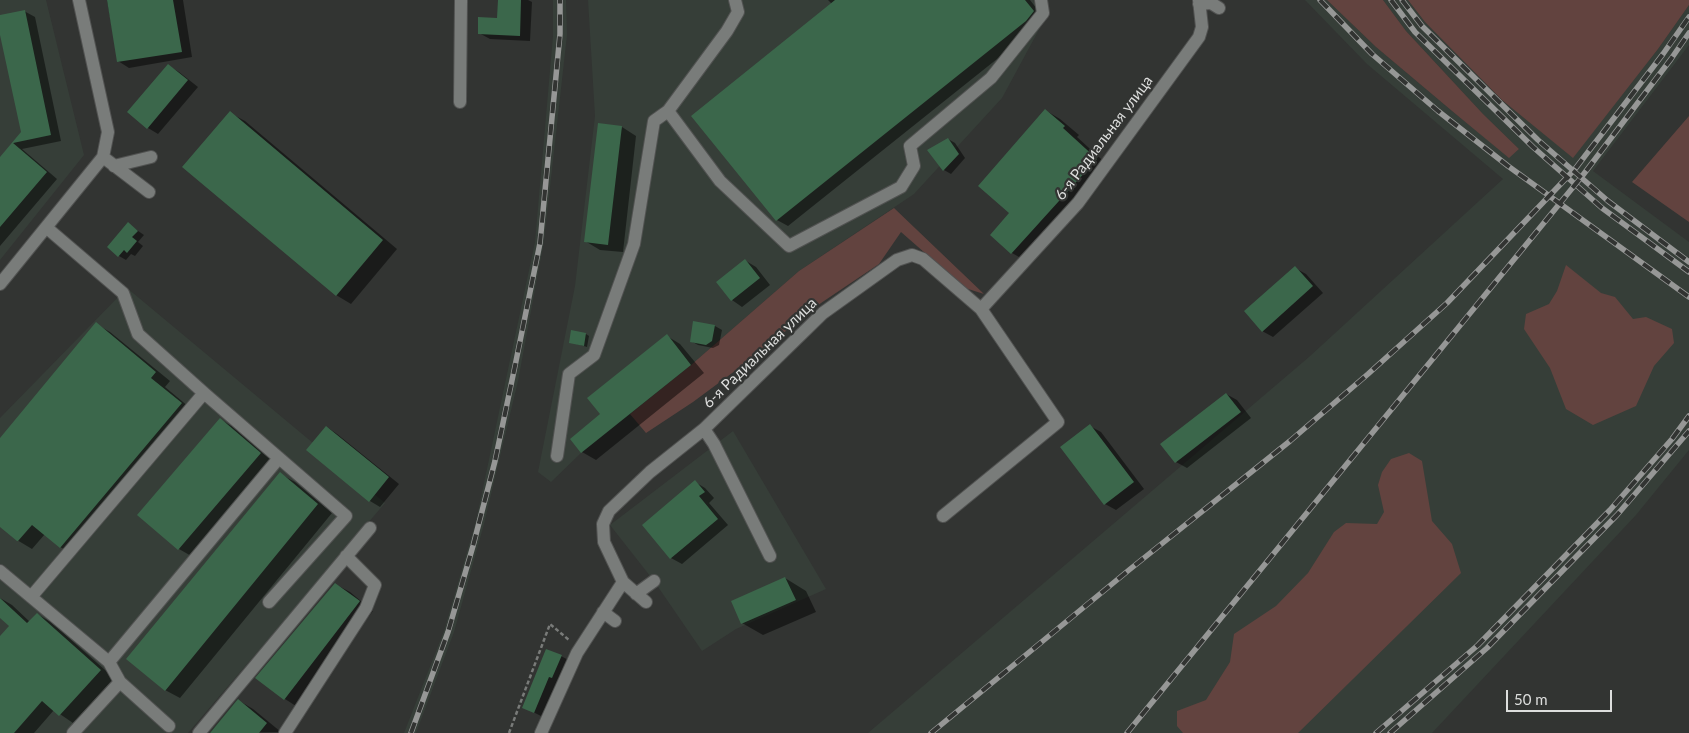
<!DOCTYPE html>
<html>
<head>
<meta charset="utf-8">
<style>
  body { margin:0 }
  #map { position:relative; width:1689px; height:733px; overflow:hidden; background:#323432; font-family:Lato,sans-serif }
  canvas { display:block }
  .scale { position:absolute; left:1506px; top:690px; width:106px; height:22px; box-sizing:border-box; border:2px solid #dddedd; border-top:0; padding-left:6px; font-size:15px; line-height:18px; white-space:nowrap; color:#dddedd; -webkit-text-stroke:4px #323432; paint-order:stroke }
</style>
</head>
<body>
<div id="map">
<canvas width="1689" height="733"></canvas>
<div class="scale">50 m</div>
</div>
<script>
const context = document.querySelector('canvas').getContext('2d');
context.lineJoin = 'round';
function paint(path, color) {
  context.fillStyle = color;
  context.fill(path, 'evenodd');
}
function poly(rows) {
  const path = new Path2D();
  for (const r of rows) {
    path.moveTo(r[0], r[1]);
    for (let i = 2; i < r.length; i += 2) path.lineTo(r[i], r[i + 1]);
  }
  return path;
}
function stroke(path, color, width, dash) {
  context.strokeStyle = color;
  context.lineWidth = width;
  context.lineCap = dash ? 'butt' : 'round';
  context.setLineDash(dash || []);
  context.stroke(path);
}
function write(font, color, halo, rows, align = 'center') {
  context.font = font + ' Lato,sans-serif';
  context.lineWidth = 4.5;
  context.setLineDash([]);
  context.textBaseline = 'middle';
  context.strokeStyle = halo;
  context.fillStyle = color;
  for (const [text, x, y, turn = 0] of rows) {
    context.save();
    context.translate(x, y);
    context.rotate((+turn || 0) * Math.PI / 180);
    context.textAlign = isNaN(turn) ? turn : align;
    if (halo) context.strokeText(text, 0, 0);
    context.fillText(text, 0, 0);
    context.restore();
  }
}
paint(poly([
  [0,0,46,0,84,155,0,260],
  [553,0,566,0,567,35,544,241,518,381,484,524,454,632,416,733,404,733,444,631,476,521,535,242,553,36],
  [588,0,1048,0,1048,13,1002,98,914,194,799,271,691,365,581,453,551,482,538,472,575,286,595,116],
  [1305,0,1327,0,1376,47,1452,111,1509,157,1519,149,1483,114,1406,31,1383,0,1408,0,1425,22,1502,100,1573,157,1658,49,1689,5,1689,45,1593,171,1689,242,1689,450,1636,515,1432,733,868,733,1309,357,1503,179,1367,64],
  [127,288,385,503,188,733,0,733,0,418],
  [733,431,826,589,736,629,702,651,654,581,610,525]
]), '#363e38');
paint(poly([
  [1327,0,1383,0,1406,31,1483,114,1519,149,1509,158,1452,111,1376,47],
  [1408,0,1689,0,1689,5,1658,49,1573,158,1502,100,1425,22],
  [1689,116,1689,222,1632,182],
  [894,208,984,294,965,288,901,232,879,264,821,303,747,362,693,402,646,433,630,414,691,365,799,271],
  [1566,265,1601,293,1615,297,1633,319,1646,317,1672,329,1674,343,1654,366,1636,406,1593,425,1566,409,1550,368,1524,329,1526,314,1549,304,1557,291],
  [1409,453,1422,461,1432,521,1452,544,1461,573,1298,733,1183,733,1177,726,1177,711,1206,700,1230,662,1234,634,1276,606,1308,573,1334,532,1346,523,1377,524,1384,512,1378,485,1382,472,1391,459]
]), '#62433f');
paint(poly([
  [107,0,183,0,192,57,129,68,118,61],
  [499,0,528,0,532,2,530,41,490,39,479,33,498,19],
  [828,0,1030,0,1044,18,1037,27,788,226,777,220,832,4],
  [24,11,35,17,61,141,22,149,57,179,0,246,0,159,22,133,0,29,0,16],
  [169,66,179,72,198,87,158,134,148,128],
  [1045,110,1060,119,1079,135,1077,137,1111,168,1026,261,1012,253,1011,213],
  [230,113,245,121,397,249,351,304,336,295],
  [622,127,636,136,623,252,600,250,585,241],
  [948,139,955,143,965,158,951,174,944,170],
  [128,224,144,235,138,242,143,246,135,256,131,254,126,260,119,256],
  [746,261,756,267,770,285,742,307,732,300],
  [1295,268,1306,274,1323,293,1273,337,1262,331],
  [694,322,715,326,722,330,719,345,713,348,698,345,691,341],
  [96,324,110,332,170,381,165,387,195,412,75,555,60,547,45,534,32,549,17,540,0,526,0,440],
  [586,334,589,336,587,347,570,342],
  [667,336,680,344,704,373,596,460,582,452,571,439,601,415],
  [1226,394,1237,400,1251,418,1187,468,1176,462],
  [221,420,235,428,275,462,193,557,179,549],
  [1090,426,1101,432,1144,489,1116,510,1105,504,1062,447],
  [327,427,337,434,399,484,380,507,370,501],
  [280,474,295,482,332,513,180,698,165,690],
  [695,482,705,488,714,498,709,503,728,525,682,564,671,558,643,525],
  [785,578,806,591,816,612,763,635,742,623],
  [335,584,350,592,373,611,299,708,285,699,257,678],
  [0,598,12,605,30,622,37,614,51,622,114,678,73,723,54,710,34,733,0,733,0,637,10,626,0,616],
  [561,656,572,662,545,718,523,707],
  [238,700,253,709,281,732,210,733]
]), '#0007');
paint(poly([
  [107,0,173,0,182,52,117,62],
  [498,0,521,0,520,36,478,34,478,17,497,18],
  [835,0,1025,0,1034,11,1026,21,776,221,691,116],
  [25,10,51,135,13,143,47,172,0,227,0,157,21,132,0,35,0,15],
  [168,64,188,80,147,129,127,112],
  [1045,109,1065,126,1063,128,1097,159,1011,254,990,235,1009,213,978,186],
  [230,111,383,240,336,296,182,167],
  [598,123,622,126,608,245,584,242],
  [948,138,959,154,943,171,927,150],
  [128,222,138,231,132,237,137,241,127,253,124,250,118,257,107,247],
  [745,259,760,278,731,301,716,282],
  [1295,266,1313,286,1262,332,1244,311],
  [693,321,715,325,712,341,706,345,690,342],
  [96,322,156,372,151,378,182,403,60,548,32,525,18,541,17,541,0,527,0,438],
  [571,330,586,333,584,346,569,343],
  [667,334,691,365,581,453,570,439,600,414,587,398],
  [1226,393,1241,412,1175,463,1160,444],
  [220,418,261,453,178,550,137,515],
  [1090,424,1134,482,1104,505,1060,447],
  [326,426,389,477,369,502,306,450],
  [280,472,318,504,165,691,126,659],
  [695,480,705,492,699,496,718,519,670,559,642,525],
  [785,577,796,600,741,624,731,601],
  [335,583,360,601,284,700,255,678],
  [0,598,27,623,37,613,101,670,59,716,42,701,14,733,0,733,0,636,9,626,0,618],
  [546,649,562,655,552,678,549,677,534,713,522,708],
  [238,699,267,723,259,733,210,733]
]), '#3b674b');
const minor = poly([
  [735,0,738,12,727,31,668,111,720,181,789,246,901,187,914,166,910,146,991,78,1043,13,1041,0],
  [1199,4,1211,3,1219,8],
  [460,102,461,0],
  [103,157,149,192],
  [114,166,151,157],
  [0,284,103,157,108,132,79,0],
  [204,393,346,516,269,602],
  [704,429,714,444,770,556],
  [557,456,569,374,594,355,634,244,654,121,668,111],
  [943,516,1058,422,981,309],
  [0,571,109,662,120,682,73,733],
  [636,594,654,581],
  [31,597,204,393,138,334,123,293,47,228],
  [646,602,623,582,604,542,603,524,609,511,650,472,704,429,823,313,897,260,912,255,923,259,981,309,1078,203,1199,37,1202,27,1199,0],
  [603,612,615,621],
  [109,662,279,458],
  [120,682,169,726],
  [199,733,370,528],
  [285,733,366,608,375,585,346,556],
  [541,733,577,653,623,582]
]);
stroke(minor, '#515251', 14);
stroke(poly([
  [509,733,550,624,569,640]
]), '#797b79', 2.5, [4, 2.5]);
stroke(minor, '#797c7a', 12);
const rail = poly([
  [1320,0,1372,54,1438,111,1508,166,1689,297],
  [1391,0,1415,32,1533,147,1602,208,1689,272],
  [1402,0,1422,26,1538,140,1608,201,1689,262],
  [411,733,448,632,473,546,495,461,515,366,540,243,560,34,560,0],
  [931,733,1129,570,1290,441,1368,374,1447,303,1575,169,1663,54,1689,17],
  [1127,733,1583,175,1671,59,1689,33],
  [1376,733,1478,645,1610,510,1672,439,1689,416],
  [1390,733,1487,648,1617,515,1689,431]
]);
stroke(rail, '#969796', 5.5);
stroke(rail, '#323432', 4, [11]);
write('15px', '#dddedd', '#323432', [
  ["6-я Радиальная улица",1104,138,-53],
  ["6-я Радиальная улица",760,353,-44]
]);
</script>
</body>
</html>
